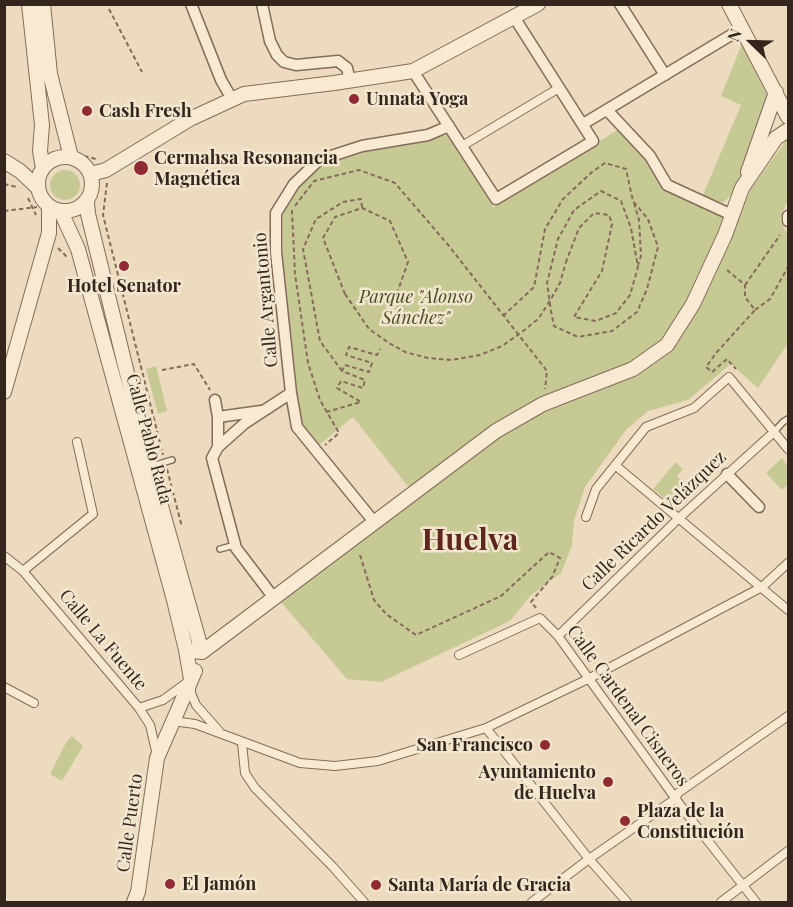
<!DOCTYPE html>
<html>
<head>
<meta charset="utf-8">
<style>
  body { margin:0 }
  #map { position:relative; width:793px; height:907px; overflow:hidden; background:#ecdbbf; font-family:"Playfair Display",serif }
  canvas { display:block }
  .frame { position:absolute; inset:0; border:6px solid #34261c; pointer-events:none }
  .north { position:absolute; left:721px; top:12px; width:60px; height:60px; -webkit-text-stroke:4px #f3e6cf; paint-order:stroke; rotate:293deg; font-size:16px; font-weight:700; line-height:24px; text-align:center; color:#34261c }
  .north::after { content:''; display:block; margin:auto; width:21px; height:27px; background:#34261c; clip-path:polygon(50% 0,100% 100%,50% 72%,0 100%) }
</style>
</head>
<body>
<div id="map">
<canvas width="793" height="907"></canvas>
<div class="frame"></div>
<div class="north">N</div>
</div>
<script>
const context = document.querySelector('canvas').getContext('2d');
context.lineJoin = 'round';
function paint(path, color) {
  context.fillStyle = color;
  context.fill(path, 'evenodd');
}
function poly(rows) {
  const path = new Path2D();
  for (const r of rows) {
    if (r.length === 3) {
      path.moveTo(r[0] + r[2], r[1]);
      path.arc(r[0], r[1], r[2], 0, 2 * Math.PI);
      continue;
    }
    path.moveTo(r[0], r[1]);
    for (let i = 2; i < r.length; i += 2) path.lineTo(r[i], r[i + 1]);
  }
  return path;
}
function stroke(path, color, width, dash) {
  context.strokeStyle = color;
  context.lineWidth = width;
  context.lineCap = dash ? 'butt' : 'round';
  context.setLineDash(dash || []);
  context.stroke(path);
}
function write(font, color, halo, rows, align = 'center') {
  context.font = font + ' "Playfair Display",serif';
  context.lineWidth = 5;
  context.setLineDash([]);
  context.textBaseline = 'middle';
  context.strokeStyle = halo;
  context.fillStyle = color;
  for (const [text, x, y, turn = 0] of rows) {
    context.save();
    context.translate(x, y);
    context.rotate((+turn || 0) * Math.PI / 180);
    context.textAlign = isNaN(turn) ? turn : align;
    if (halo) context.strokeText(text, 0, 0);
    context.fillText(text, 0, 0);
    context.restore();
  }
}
paint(poly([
  [742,44,769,99,735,191,723,203,703,195,741,105,721,96],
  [619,129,644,157,665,190,727,218,689,300,662,342,629,365,542,398,410,489,353,417,319,445,302,426,296,396,283,260,283,214,299,187,323,165,370,150,447,135,494,207],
  [788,138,788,199,780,219,788,236,788,343,758,388,731,364,688,400,648,411,626,430,585,487,574,520,572,546,561,573,530,596,510,621,381,682,347,679,281,602,498,437,546,408,636,374,700,301,751,189],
  [65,185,15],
  [156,366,167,411,158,414,146,369],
  [782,458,788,467,788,484,782,490,766,473],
  [676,462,683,469,677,476,684,484,669,502,653,489],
  [72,736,83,746,62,781,50,774,67,741]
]), '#c6c994');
const service = poly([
  [774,432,783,422,788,419],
  [152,466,172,460],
  [220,549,235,545]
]);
const pedestrian = poly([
  [462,146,559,88],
  [615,465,788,610],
  [586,517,596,489,646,427,694,408,729,377,788,449],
  [4,556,23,571,139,708,150,725,157,755],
  [23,571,93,514,77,442],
  [558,636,678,519,774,432],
  [459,655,540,618,558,636,686,813,756,902],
  [191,685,191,693,196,705,219,731],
  [4,687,34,703],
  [139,708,163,700,189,681],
  [173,721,195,724,300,763,335,766,378,761,486,728,588,679,762,587,788,563],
  [486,728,589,859,627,902],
  [242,743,245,773,255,788,333,867,364,902],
  [532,902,589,859,675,799,678,793,788,716],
  [721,902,788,851]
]);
const minor = poly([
  [191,4,221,80,232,99],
  [262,4,270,41,277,55,284,62,296,65,338,61,347,68,350,81],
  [620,4,665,75],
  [413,71,496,199,593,141,514,17],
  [607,110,650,156,667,185,732,215],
  [583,124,741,29],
  [788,216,788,221],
  [215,400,218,417,261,411],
  [218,447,218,417],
  [727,474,759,507],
  [375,523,297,427,291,393,276,252,276,213,294,184,319,160,362,146,428,135,449,126],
  [274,598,236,548,212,458,218,447,245,423,291,393]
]);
const tertiary = poly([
  [29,4,42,125,40,151,43,168],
  [43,4,50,74,71,157],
  [729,4,788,117],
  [65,184,27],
  [4,161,20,171,38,188],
  [748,172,776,92],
  [91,174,106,170,190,119,244,94,334,83,413,71,538,4],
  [87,202,88,214,150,467,202,652],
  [61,212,78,249,174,600,186,650,191,679],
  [4,392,49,233,49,206],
  [186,650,202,652,496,431,543,404,633,369,667,345,693,304,725,235,742,188,776,138,788,130],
  [134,902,138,892,157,758,195,671]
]);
stroke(service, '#846c58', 8);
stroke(pedestrian, '#846c58', 10);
stroke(minor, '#846c58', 13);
stroke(tertiary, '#846c58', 16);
stroke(poly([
  [109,9,142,72],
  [84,156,96,159],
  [107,183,103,215,163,455],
  [4,184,17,187],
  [28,198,36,215],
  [634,203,639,220,641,256,638,265],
  [295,206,314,181,359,170,395,183,449,246,547,371,545,389],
  [292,210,295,274,308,363,320,400,339,433,325,445],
  [4,211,37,207],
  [58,248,67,257],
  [727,270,745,285,745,297,755,310,716,353,706,367,712,372,727,359,736,369],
  [745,285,780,235],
  [345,294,323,238,335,217,362,208,390,221,408,262,394,302,389,311],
  [755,310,770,299,788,267],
  [503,316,534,287,545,229,563,199,592,172,605,163,626,169,633,201,648,219,658,247,647,289,637,312,612,331,578,337,554,326,551,311,547,283,558,239,574,210,601,191,621,201,631,228,638,267,630,295,616,313,596,321,574,317,602,271,612,224,609,215,594,213,579,228,566,262],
  [162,370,194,364,210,390],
  [342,371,320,341,303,249,316,219,343,202,361,199,362,207],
  [326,412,361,402,337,388,341,381,363,388,365,380,342,371,345,365,369,372,372,363,346,355,349,347,377,355,380,349],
  [167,469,182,527],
  [360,555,374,600,386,614,416,635,501,596,549,552,560,558,552,577,531,602,538,610]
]), '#846c58', 2, [4.5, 3]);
stroke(service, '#f7e9d2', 5);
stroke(pedestrian, '#f7e9d2', 8);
stroke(minor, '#f7e9d2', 10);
stroke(tertiary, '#f7e9d2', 14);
stroke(poly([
  [345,294,369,329,389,343,405,352,428,358,451,360,480,355,502,346,522,332,539,318,551,299,560,283,566,262]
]), '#846c58', 2, [4.5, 3]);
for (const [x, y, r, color] of [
  [354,99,6,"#902b33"],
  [87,111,6,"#902b33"],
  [141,168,8,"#902b33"],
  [124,266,6,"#902b33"],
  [545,745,6,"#902b33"],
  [608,782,6,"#902b33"],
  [625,821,6,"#902b33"],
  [170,884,6,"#902b33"],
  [376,885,6,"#902b33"]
]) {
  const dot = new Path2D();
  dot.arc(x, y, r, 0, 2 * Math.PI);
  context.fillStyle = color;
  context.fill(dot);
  stroke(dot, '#f3e6cf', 2);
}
write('bold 18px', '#34261c', '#f3e6cf', [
  ["Unnata Yoga",366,99],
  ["Cash Fresh",99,111],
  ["Cermahsa Resonancia",154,158],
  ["Magnética",154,179],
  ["Hotel Senator",124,286,"center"],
  ["San Francisco",533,745,"right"],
  ["Ayuntamiento",596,772,"right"],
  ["de Huelva",596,793,"right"],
  ["Plaza de la",637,811],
  ["Constitución",637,832],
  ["El Jamón",182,884],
  ["Santa María de Gracia",388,885]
], 'left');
write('italic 18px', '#474f24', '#f3e6cf', [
  ["Parque \"Alonso",416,297],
  ["Sánchez\"",416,318]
]);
write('18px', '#34261c', '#f3e6cf', [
  ["Calle Argantonio",266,300,-95],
  ["Calle Pablo Rada",149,439,75],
  ["Calle Ricardo Velázquez",654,521,-44],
  ["Calle La Fuente",103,640,50],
  ["Calle Cardenal Cisneros",628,706,54],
  ["Calle Puerto",130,823,-82]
]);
write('bold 30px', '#5e271e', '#f3e6cf', [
  ["Huelva",470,541]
]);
</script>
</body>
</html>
